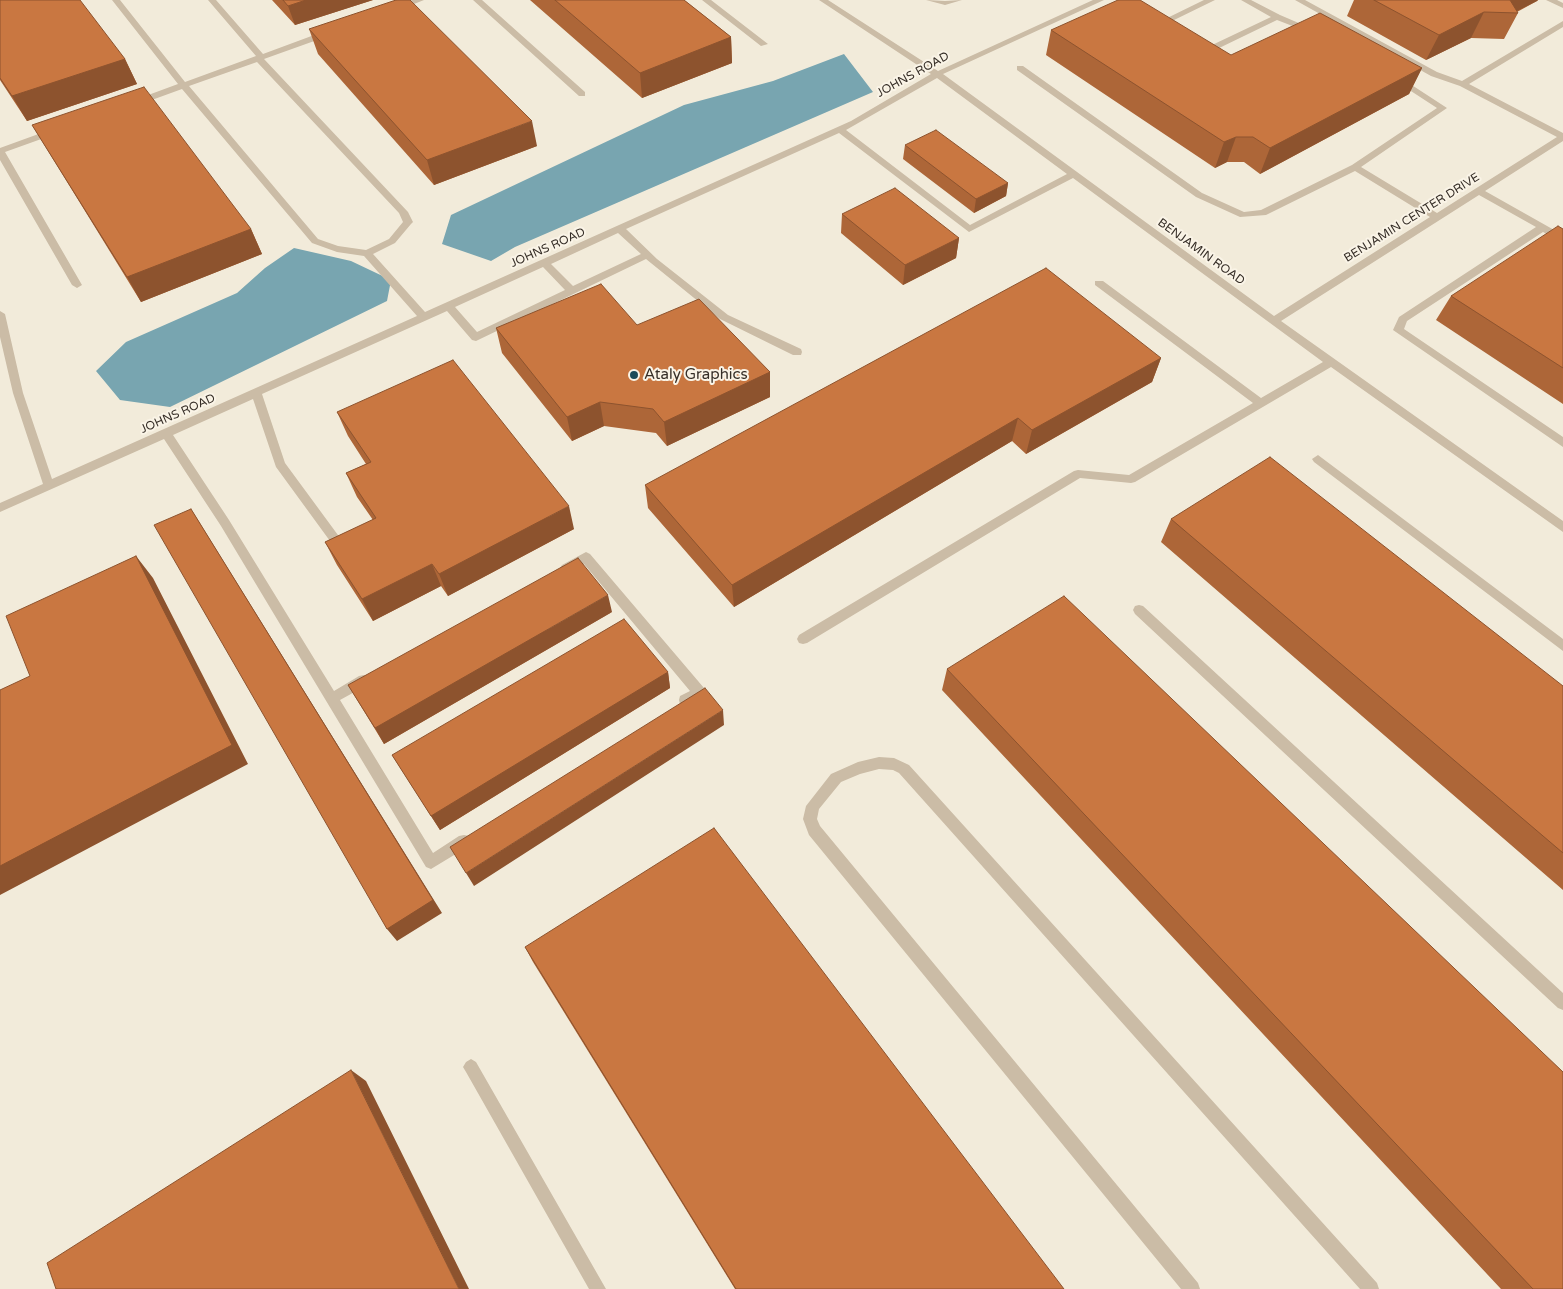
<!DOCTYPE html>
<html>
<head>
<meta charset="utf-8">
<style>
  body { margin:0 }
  canvas { display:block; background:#f2ebda }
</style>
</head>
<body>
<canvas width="1563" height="1289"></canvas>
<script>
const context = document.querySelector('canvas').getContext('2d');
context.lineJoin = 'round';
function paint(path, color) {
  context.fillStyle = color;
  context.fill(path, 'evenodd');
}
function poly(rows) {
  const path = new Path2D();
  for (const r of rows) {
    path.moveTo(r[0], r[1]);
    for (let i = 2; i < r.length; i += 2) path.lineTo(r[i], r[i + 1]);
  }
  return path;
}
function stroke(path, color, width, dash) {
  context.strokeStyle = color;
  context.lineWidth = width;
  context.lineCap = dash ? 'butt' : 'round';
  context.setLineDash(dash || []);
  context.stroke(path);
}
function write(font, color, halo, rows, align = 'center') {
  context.font = font + ' "Varela Round",sans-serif';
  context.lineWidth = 4;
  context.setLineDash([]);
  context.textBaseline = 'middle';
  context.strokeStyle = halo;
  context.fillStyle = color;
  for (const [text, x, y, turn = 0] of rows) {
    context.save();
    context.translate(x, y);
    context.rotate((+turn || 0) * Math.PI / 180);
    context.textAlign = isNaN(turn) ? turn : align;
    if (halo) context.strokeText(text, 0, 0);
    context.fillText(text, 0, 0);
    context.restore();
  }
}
paint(poly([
  [844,54,873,92,515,247,491,261,442,244,451,215,684,105,773,81],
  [294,248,351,261,391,280,387,301,170,407,120,400,96,371,126,342,237,293,265,268]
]), '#78a5b0');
paint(poly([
  [112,0,120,0,185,82,256,56,208,0,216,0,263,54,325,31,331,31,331,35,264,59,408,212,413,222,411,224,395,243,373,254,425,312,851,121,931,74,819,0,828,0,938,71,1093,0,1104,0,943,74,1274,316,1430,217,1355,171,1266,215,1240,217,1196,197,1017,70,1017,66,1023,66,1202,193,1244,212,1261,210,1352,165,1437,108,1394,80,1401,78,1447,108,1361,167,1437,213,1557,137,1460,86,1431,76,1295,0,1305,0,1437,72,1462,81,1563,21,1563,27,1469,84,1563,133,1563,141,1485,191,1563,235,1563,242,1543,232,1407,321,1404,329,1563,437,1563,447,1393,330,1399,317,1536,227,1479,195,1281,321,1563,521,1563,532,1331,367,1135,482,1131,483,1080,478,807,643,803,644,799,643,797,639,799,635,1074,471,1078,470,1129,475,1253,403,1095,285,1095,281,1103,281,1261,398,1323,362,1073,178,969,232,839,133,626,229,657,259,728,315,801,349,802,352,801,355,793,355,720,319,646,259,476,341,472,340,447,311,262,394,285,463,346,546,348,549,346,552,342,554,338,552,276,467,253,399,173,435,229,520,334,691,359,676,364,675,369,676,370,680,369,684,340,700,433,853,459,836,464,835,469,836,471,841,469,846,431,869,426,867,221,526,164,439,0,512,0,503,43,484,13,393,0,337,0,311,5,314,23,393,52,479,417,316,364,256,337,252,312,243,182,89,138,105,132,105,132,101,178,84,112,0],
  [257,62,399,213,403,222,389,239,366,250,338,246,318,239,189,86,257,62],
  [937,78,1067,174,970,225,846,130,937,78],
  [618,233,641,254,573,286,551,264,618,233],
  [543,267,565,290,477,332,455,307,543,267],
  [412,0,424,0,399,10,392,8,412,0],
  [473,0,482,0,585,92,585,96,579,96,473,0],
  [702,0,711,0,768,44,761,46,702,0],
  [926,0,945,1,962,0,945,5,926,0],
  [1204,0,1215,0,1170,22,1173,25,1172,27,1166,27,1159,22,1204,0],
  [1241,0,1251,0,1280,15,1315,30,1308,32,1277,20,1213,51,1207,51,1199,46,1199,42,1202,42,1210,46,1271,17,1241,0],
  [1546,0,1557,0,1563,3,1563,8,1546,0],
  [55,128,58,129,58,133,5,152,82,285,77,288,72,285,0,160,0,148,55,128],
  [1318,455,1563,639,1563,651,1314,462,1312,459,1318,455],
  [586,552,590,554,704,688,705,692,704,696,685,706,680,704,679,700,680,696,690,691,584,564,570,571,562,571,560,568,562,565,586,552],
  [1139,605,1143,606,1563,993,1563,1010,1558,1008,1135,614,1133,610,1135,606,1139,605],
  [879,757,894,758,909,765,1377,1283,1379,1289,1360,1289,899,773,893,770,879,769,860,774,841,782,819,809,817,819,820,826,1198,1283,1200,1289,1181,1289,809,835,803,819,806,806,831,774,858,762,879,757],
  [471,1059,476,1062,606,1289,589,1289,466,1072,463,1067,466,1062,471,1059]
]), '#cbbca6');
paint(poly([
  [0,0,125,59,137,84,27,121,0,80],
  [272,0,373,0,295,25],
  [530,0,684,0,731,37,732,63,642,98],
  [1354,0,1538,0,1537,1,1517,12,1518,13,1504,39,1471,38,1426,60,1347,16],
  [309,29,537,146,434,185,318,54],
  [1051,30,1231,55,1422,68,1409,94,1260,174,1244,162,1227,162,1215,168,1046,55],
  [32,125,251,229,262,254,141,302],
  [905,145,1008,183,1006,196,974,213,903,159],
  [842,214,959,238,956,258,903,285,841,233],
  [1563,229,1563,404,1436,320,1451,296],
  [637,325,770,372,770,397,667,446,656,433,604,426,572,441,502,353,496,328],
  [1161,358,1152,382,1026,454,1012,441,734,607,648,508,645,485],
  [337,412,574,529,448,596,441,586,373,621,337,565,325,542,373,520,357,497,346,473,366,464,348,436],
  [1171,519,1563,686,1563,890,1161,542],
  [612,612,384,744,348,685],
  [947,669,1563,1289,1501,1289,942,690],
  [668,672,670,688,440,830,392,755],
  [525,947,1064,1289,735,1289,533,962]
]), '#ad6638');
paint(poly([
  [306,0,373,0,295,25,288,6],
  [1507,0,1538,0,1537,1,1513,13],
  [1484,12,1471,38,1426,60,1439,35],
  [731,37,732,63,642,98,640,73],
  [125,59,137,84,27,121,12,96],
  [1422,68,1409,94,1260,174,1270,148],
  [532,121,537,146,434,185,427,160],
  [1236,137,1227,162,1215,168,1224,142],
  [1008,183,1006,196,974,213,976,199],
  [251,229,262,254,141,302,127,277],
  [959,238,956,258,903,285,905,265],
  [1161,358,1152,382,1026,454,1032,430],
  [770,372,770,397,667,446,664,422],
  [600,402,604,426,572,441,567,417],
  [1018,418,1012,441,734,607,732,585],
  [569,506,574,529,448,596,439,574],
  [191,509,442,913,397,941,387,929],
  [136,556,153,578,248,764,0,895,0,866],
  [432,564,441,586,373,621,362,599],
  [608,595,612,612,384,744,375,728],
  [668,672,670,688,440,830,431,816],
  [723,710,724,725,474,886,466,873],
  [351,1070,366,1081,469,1289,459,1289]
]), '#8d532e');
const building = poly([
  [0,0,80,0,125,59,12,96,0,78,0,0],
  [283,0,306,0,288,6,283,0],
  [396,0,410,0,532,121,427,160,309,29,396,0],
  [555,0,684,0,731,37,640,73,555,0],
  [1118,0,1140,0,1231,55,1320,13,1422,68,1270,148,1253,137,1236,137,1224,142,1051,30,1118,0],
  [1374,0,1510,0,1518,13,1484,12,1439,35,1374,0],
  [144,87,251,229,127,277,32,125,144,87],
  [936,130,1008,183,976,199,905,145,936,130],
  [895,188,959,238,905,265,842,214,895,188],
  [1558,226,1563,229,1563,368,1451,296,1558,226],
  [1046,268,1161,358,1032,430,1018,418,732,585,645,485,1046,268],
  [601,284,637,325,699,299,770,372,664,422,653,409,600,402,567,417,496,328,601,284],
  [453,360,569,506,439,574,432,564,362,599,325,542,376,518,346,473,371,462,337,412,453,360],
  [1270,457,1563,686,1563,853,1171,519,1270,457],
  [191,509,433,900,387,929,154,525,191,509],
  [136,556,232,745,0,866,0,690,30,676,6,616,136,556],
  [578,558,608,595,375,728,348,685,578,558],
  [1064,596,1563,1072,1563,1289,1533,1289,947,669,1064,596],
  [624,619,668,672,431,816,392,755,624,619],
  [705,688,723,710,466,873,450,847,705,688],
  [714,828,1064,1289,736,1289,525,947,714,828],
  [351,1070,459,1289,56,1289,47,1263,351,1070]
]);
paint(building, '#c97741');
stroke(building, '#8d532e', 1);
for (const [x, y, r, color] of [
  [634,375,5,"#1c4b59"]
]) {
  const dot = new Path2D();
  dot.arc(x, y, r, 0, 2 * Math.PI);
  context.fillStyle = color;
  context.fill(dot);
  stroke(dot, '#faf4e7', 2);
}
write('12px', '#362e27', '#faf4e7', [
  ["JOHNS ROAD",913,75,-29],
  ["BENJAMIN CENTER DRIVE",1412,218,-32],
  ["JOHNS ROAD",548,248,-24],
  ["BENJAMIN ROAD",1201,252,36],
  ["JOHNS ROAD",178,414,-24]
]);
write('15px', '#362e27', '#faf4e7', [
  ["Ataly Graphics",644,375]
], 'left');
</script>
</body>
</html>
